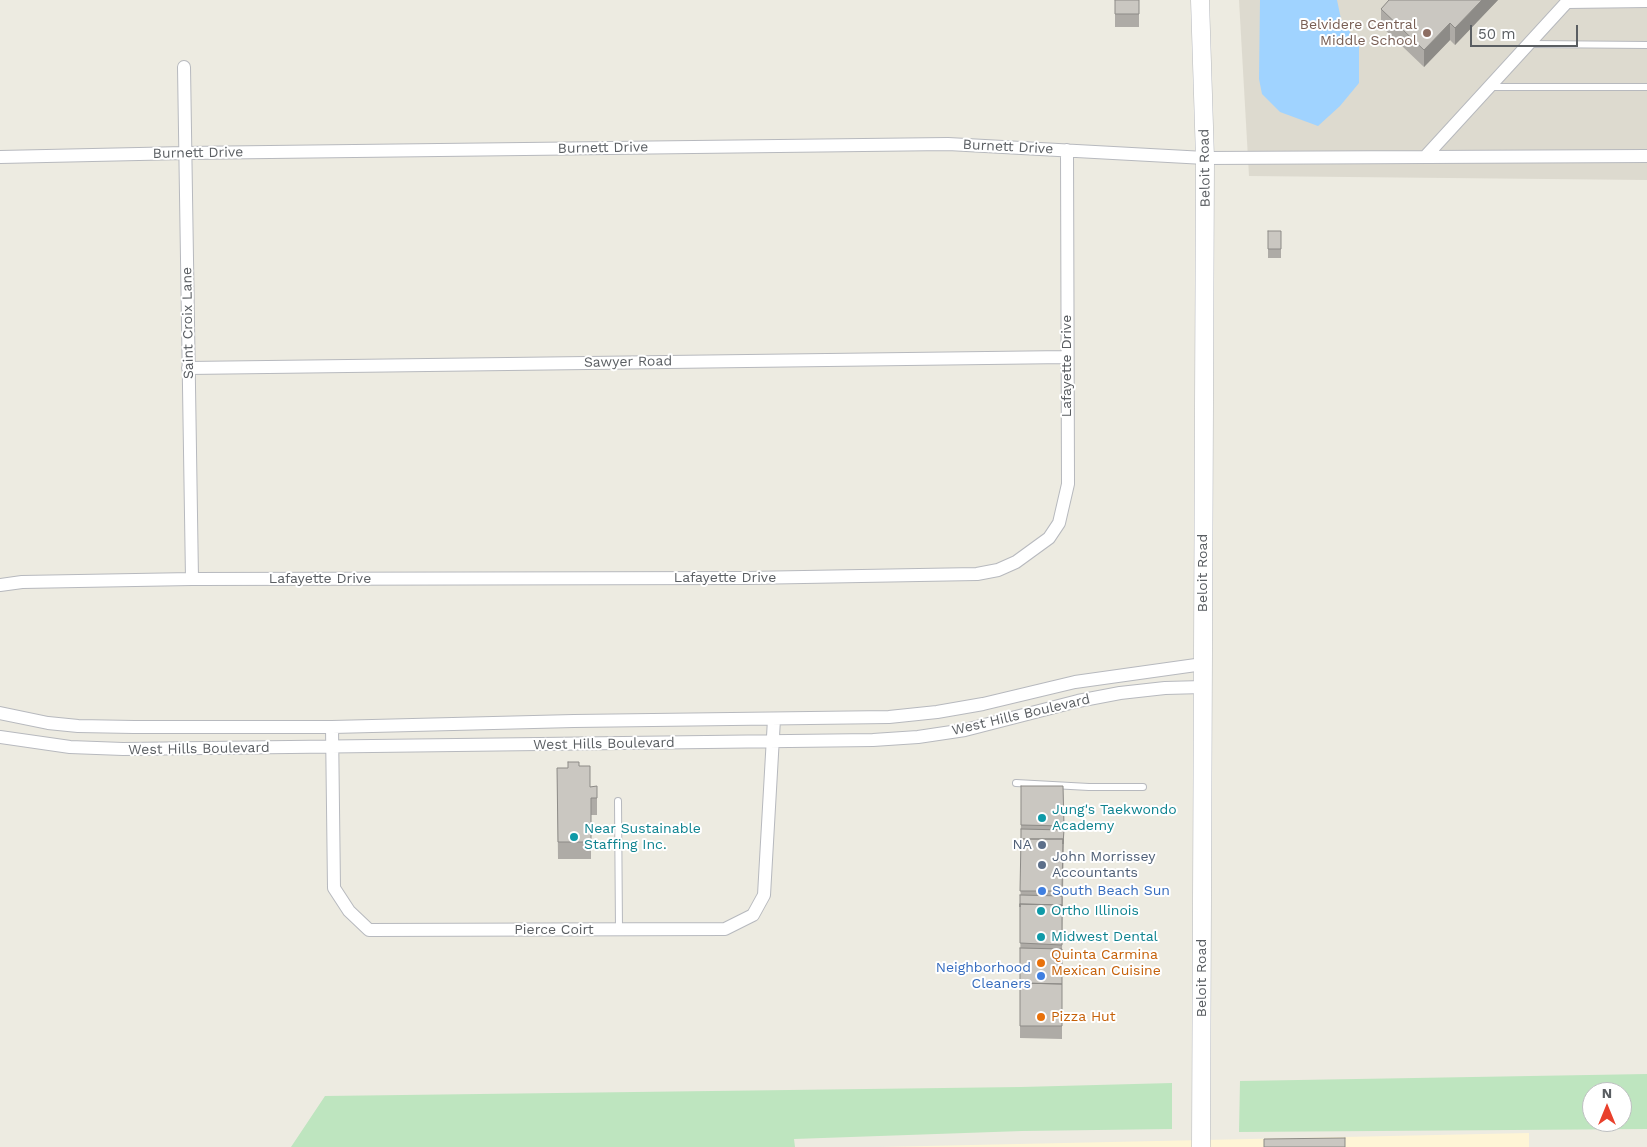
<!DOCTYPE html>
<html>
<head>
<meta charset="utf-8">
<style>
  body { margin:0 }
  #map { position:relative; width:1647px; height:1147px; overflow:hidden; background:#edebe1; font-family:"Work Sans",sans-serif }
  canvas { display:block }
  .north { position:absolute; left:1582px; top:1082px; width:50px; height:50px; box-sizing:border-box; background:#fff; border:1px solid #bdbfc0; border-radius:50%; rotate:0deg; font-size:14px; font-weight:700; line-height:20px; text-align:center; color:#5a5e62 }
  .north::after { content:''; display:block; margin:auto; width:18px; height:22px; background:#e9402c; clip-path:polygon(50% 0,100% 100%,50% 72%,0 100%) }
  .scale { position:absolute; left:1470px; top:25px; width:108px; height:22px; box-sizing:border-box; border:2px solid #5a5e62; border-top:0; padding-left:6px; font-size:15px; line-height:18px; white-space:nowrap; color:#5a5e62; -webkit-text-stroke:4px #fff; paint-order:stroke }
</style>
</head>
<body>
<div id="map">
<canvas width="1647" height="1147"></canvas>
<div class="north">N</div>
<div class="scale">50 m</div>
</div>
<script>
const context = document.querySelector('canvas').getContext('2d');
context.lineJoin = 'round';
function paint(path, color) {
  context.fillStyle = color;
  context.fill(path, 'evenodd');
}
function poly(rows) {
  const path = new Path2D();
  for (const r of rows) {
    path.moveTo(r[0], r[1]);
    for (let i = 2; i < r.length; i += 2) path.lineTo(r[i], r[i + 1]);
  }
  return path;
}
function stroke(path, color, width, dash) {
  context.strokeStyle = color;
  context.lineWidth = width;
  context.lineCap = dash ? 'butt' : 'round';
  context.setLineDash(dash || []);
  context.stroke(path);
}
function write(font, color, halo, rows, align = 'center') {
  context.font = font + ' "Work Sans",sans-serif';
  context.lineWidth = 4;
  context.setLineDash([]);
  context.textBaseline = 'middle';
  context.strokeStyle = halo;
  context.fillStyle = color;
  for (const [text, x, y, turn = 0] of rows) {
    context.save();
    context.translate(x, y);
    context.rotate((+turn || 0) * Math.PI / 180);
    context.textAlign = isNaN(turn) ? turn : align;
    if (halo) context.strokeText(text, 0, 0);
    context.fillText(text, 0, 0);
    context.restore();
  }
}
paint(poly([
  [1529,1133,1529,1147,879,1147]
]), '#fef5d6');
paint(poly([
  [1239,0,1647,0,1647,180,1249,176]
]), '#dddacf');
paint(poly([
  [1647,1074,1647,1129,1239,1132,1240,1081],
  [1592,1092,1622,1092,1622,1122,1592,1122],
  [1172,1083,1172,1129,1022,1131,794,1139,795,1147,291,1147,325,1096,1021,1087]
]), '#bee5bf');
paint(poly([
  [1260,0,1337,0,1341,19,1359,45,1359,83,1340,106,1318,126,1280,112,1262,94,1259,79]
]), '#a0d3ff');
const service = poly([
  [1530,44,1647,45],
  [1490,87,1647,87],
  [1016,783,1089,787,1143,787],
  [618,801,619,930]
]);
const minor = poly([
  [184,67,192,579],
  [0,157,185,153,948,144,1205,158,1647,156],
  [1425,157,1567,2,1647,1],
  [188,368,1067,357],
  [0,585,22,582,192,579,746,578,977,574,998,570,1016,562,1049,538,1059,523,1068,484,1067,150],
  [0,713,48,723,78,726,134,727,332,727,574,721,889,717,937,712,983,704,1075,682,1203,664],
  [332,727,334,888,349,911,369,930,725,929,753,915,764,895,774,719],
  [0,737,70,747,123,749,873,740,918,737,965,730,1078,701,1120,693,1165,688,1203,687]
]);
const secondary = poly([
  [1200,0,1205,158,1201,1147]
]);
stroke(service, '#b7b9be', 8);
stroke(minor, '#b7b9be', 14);
stroke(secondary, '#b5b8be', 19);
stroke(service, '#fff', 6);
stroke(minor, '#fff', 12);
stroke(secondary, '#fff', 18);
paint(poly([
  [1115,0,1139,0,1139,27,1115,27],
  [1389,0,1498,0,1455,45,1450,40,1424,67,1381,26,1381,9],
  [1268,231,1281,231,1281,258,1268,258],
  [579,766,590,787,597,786,597,815,591,815,591,859,558,859,557,768,568,768],
  [1021,786,1063,786,1064,838,1062,952,1062,1039,1020,1038]
]), '#aeaba6');
paint(poly([
  [1482,0,1498,0,1455,45,1455,28],
  [1450,23,1450,40,1424,67,1424,50]
]), '#8d8b87');
const building = poly([
  [1115,0,1139,0,1139,14,1115,14,1115,0],
  [1389,0,1482,0,1455,28,1450,23,1424,50,1381,9,1389,0],
  [1268,231,1281,231,1281,249,1268,249,1268,231],
  [568,762,579,762,579,766,590,766,590,787,597,786,597,798,591,798,591,842,558,842,557,768,568,768,568,762],
  [1021,786,1063,786,1064,826,1021,825,1021,786],
  [1021,829,1064,830,1063,844,1063,839,1021,839,1021,840,1021,829],
  [1021,839,1063,839,1062,891,1020,891,1021,839],
  [1020,895,1062,896,1062,909,1062,905,1020,904,1020,907,1020,895],
  [1020,904,1062,905,1062,945,1020,943,1020,904],
  [1020,948,1062,949,1062,984,1020,983,1020,948],
  [1020,983,1062,984,1062,1026,1020,1026,1020,983],
  [1345,1138,1345,1147,1264,1147,1264,1139,1345,1138]
]);
paint(building, '#cac7c1');
stroke(building, '#8d8b87', 1);
for (const [x, y, r, color] of [
  [1427,33,5,"#8d6e63"],
  [1042,818,5,"#0f9aa8"],
  [574,837,5,"#0f9aa8"],
  [1042,845,5,"#5c6f8a"],
  [1042,865,5,"#5c6f8a"],
  [1042,891,5,"#3f7fe0"],
  [1041,911,5,"#0f9aa8"],
  [1041,937,5,"#0f9aa8"],
  [1041,963,5,"#e8710a"],
  [1041,976,5,"#3f7fe0"],
  [1041,1017,5,"#e8710a"]
]) {
  const dot = new Path2D();
  dot.arc(x, y, r, 0, 2 * Math.PI);
  context.fillStyle = color;
  context.fill(dot);
  stroke(dot, '#fff', 2);
}
write('14px', '#785e54', '#fff', [
  ["Belvidere Central",1417,25],
  ["Middle School",1417,41]
], 'right');
write('14px', '#5a5e62', '#fff', [
  ["Burnett Drive",1008,147,3],
  ["Burnett Drive",603,148,-1],
  ["Burnett Drive",198,153,-1],
  ["Beloit Road",1205,168,-91],
  ["Saint Croix Lane",188,323,-91],
  ["Sawyer Road",628,362,-1],
  ["Lafayette Drive",1067,366,-90],
  ["Beloit Road",1203,573,-90],
  ["Lafayette Drive",725,578],
  ["Lafayette Drive",320,579],
  ["West Hills Boulevard",1021,715,-13],
  ["West Hills Boulevard",604,744,-1],
  ["West Hills Boulevard",199,749,-1],
  ["Pierce Coirt",554,930],
  ["Beloit Road",1202,978,-90]
]);
write('14px', '#0d838f', '#fff', [
  ["Jung's Taekwondo",1052,810],
  ["Academy",1052,826],
  ["Near Sustainable",584,829],
  ["Staffing Inc.",584,845],
  ["Ortho Illinois",1051,911],
  ["Midwest Dental",1051,937]
], 'left');
write('14px', '#4e5e75', '#fff', [
  ["NA",1032,845],
  ["John Morrissey",1052,857,"left"],
  ["Accountants",1052,873,"left"]
], 'right');
write('14px', '#366cbe', '#fff', [
  ["South Beach Sun",1052,891],
  ["Neighborhood",1031,968,"right"],
  ["Cleaners",1031,984,"right"]
], 'left');
write('14px', '#c56008', '#fff', [
  ["Quinta Carmina",1051,955],
  ["Mexican Cuisine",1051,971],
  ["Pizza Hut",1051,1017]
], 'left');
</script>
</body>
</html>
